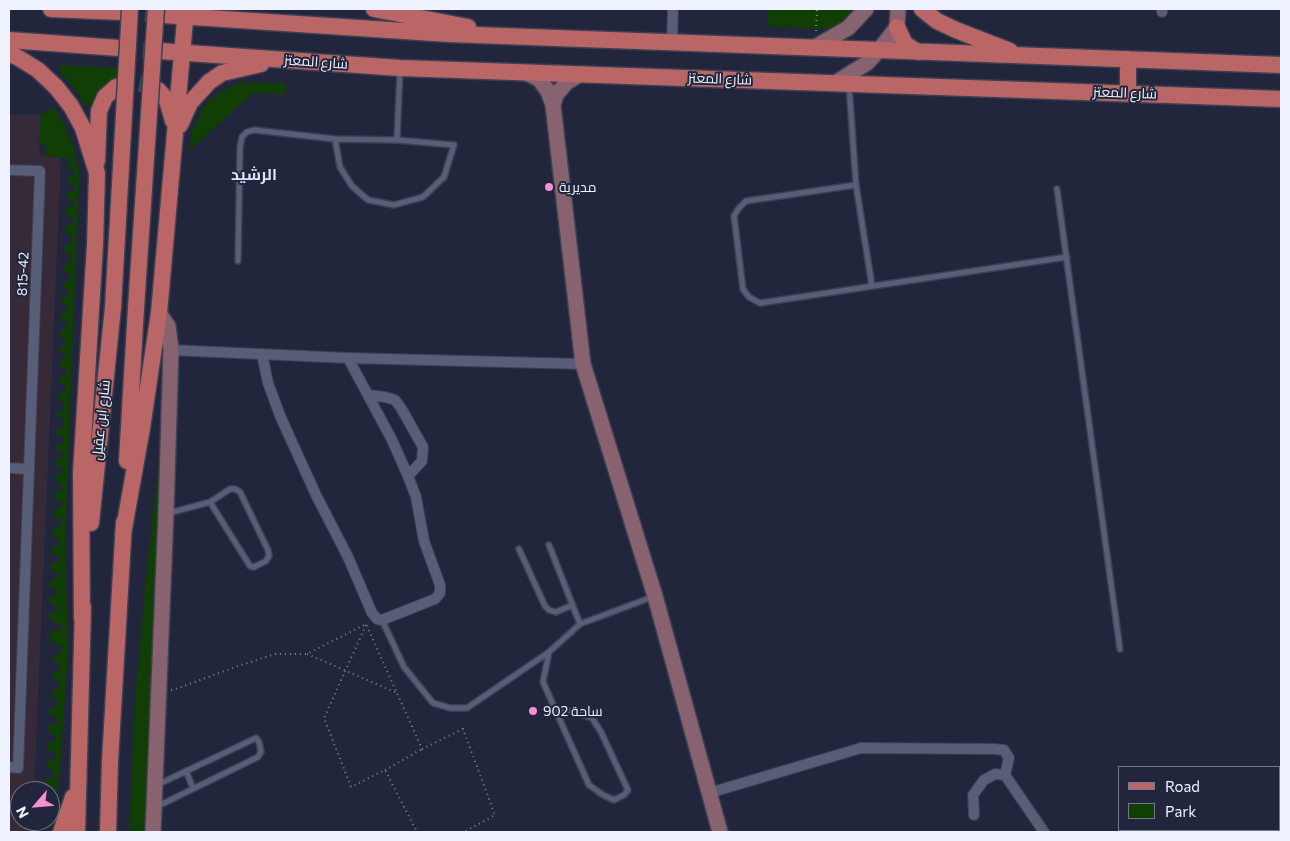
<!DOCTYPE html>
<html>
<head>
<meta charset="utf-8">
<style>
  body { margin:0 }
  #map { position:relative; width:1290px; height:841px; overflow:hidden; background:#22263c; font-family:Commissioner,sans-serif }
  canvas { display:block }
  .frame { position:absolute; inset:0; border:10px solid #eff2ff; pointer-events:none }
  .legend { position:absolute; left:1118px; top:766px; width:162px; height:65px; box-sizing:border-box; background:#22263c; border:1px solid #74788a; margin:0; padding:6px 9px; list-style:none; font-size:15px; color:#eff2ff }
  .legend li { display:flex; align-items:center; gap:10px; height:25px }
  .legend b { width:25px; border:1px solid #74788a }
  .north { position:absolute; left:10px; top:781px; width:50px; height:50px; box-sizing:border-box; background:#22263c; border:1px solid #74788a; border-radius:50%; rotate:243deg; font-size:14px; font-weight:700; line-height:20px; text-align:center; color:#eff2ff }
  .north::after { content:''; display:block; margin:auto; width:18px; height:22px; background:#f590d1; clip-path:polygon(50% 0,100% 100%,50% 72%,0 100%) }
</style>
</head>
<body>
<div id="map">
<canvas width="1290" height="841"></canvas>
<div class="frame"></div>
<ul class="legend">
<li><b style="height:6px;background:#ba6667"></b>Road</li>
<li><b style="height:14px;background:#113e04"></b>Park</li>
</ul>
<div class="north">N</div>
</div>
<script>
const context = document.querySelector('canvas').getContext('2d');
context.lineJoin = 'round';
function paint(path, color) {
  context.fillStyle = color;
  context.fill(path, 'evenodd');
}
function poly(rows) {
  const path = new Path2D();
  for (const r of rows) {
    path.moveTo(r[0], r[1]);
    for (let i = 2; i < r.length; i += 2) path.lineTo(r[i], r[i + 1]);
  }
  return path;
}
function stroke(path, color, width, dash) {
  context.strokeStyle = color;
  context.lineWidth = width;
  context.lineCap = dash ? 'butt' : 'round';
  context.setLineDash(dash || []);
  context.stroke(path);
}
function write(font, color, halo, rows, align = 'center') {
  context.font = font + ' Commissioner,Cairo,sans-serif';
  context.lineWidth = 4;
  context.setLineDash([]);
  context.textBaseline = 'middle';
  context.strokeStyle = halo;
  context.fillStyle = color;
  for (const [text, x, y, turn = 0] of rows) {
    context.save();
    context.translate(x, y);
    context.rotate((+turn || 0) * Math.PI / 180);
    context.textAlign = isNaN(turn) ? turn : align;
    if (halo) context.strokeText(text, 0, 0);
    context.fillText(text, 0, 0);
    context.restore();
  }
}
paint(poly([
  [9,115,41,115,39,155,61,158,34,791,20,791,20,821,33,821,32,832,9,832]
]), '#362a38');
paint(poly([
  [767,9,857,9,843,21,827,29,767,26],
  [59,65,118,68,117,76,111,79,104,85,96,93,92,104,89,106,85,105,72,85,60,73],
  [238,83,285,83,285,94,253,93,189,151,192,131,204,106,214,96],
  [54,107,65,126,73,146,79,173,65,539,68,648,60,767,54,826,51,825,50,818,51,786,46,784,46,781,47,778,53,778,54,771,49,769,46,765,49,760,55,759,55,753,49,751,47,746,50,742,56,741,56,736,50,734,48,728,50,725,57,724,57,718,50,715,49,711,51,708,57,706,58,700,52,697,51,693,53,690,59,689,59,682,53,679,52,675,55,672,60,670,60,665,54,662,53,658,56,654,61,653,61,646,51,641,49,635,53,630,62,628,60,625,52,621,49,618,52,613,57,611,58,607,52,604,49,599,52,596,58,594,58,590,51,587,50,583,52,579,59,578,59,573,53,572,50,566,53,563,59,561,59,556,53,554,51,549,54,546,60,545,60,539,54,537,52,531,54,528,61,526,61,519,55,518,53,514,55,509,61,508,61,502,56,500,54,497,56,491,62,490,62,484,56,481,55,477,57,474,62,473,63,469,56,465,55,461,57,458,63,456,63,452,58,451,56,448,57,445,63,442,63,436,58,435,56,432,57,429,64,426,64,419,59,418,57,414,59,411,64,410,64,402,59,400,57,398,59,394,64,393,65,385,60,383,58,381,60,377,65,376,65,369,60,367,59,365,60,361,65,360,65,354,61,353,59,349,61,347,65,346,66,340,60,337,60,333,62,331,66,329,67,322,61,319,61,316,63,313,67,312,68,306,62,303,62,300,64,297,68,296,69,291,64,288,63,285,65,282,69,281,70,274,64,271,64,267,66,264,70,263,71,256,65,252,64,248,67,245,72,243,72,236,66,233,65,229,67,226,73,224,73,217,68,215,65,212,66,208,73,205,74,200,68,198,66,194,68,192,74,191,74,185,69,183,68,181,68,178,74,176,73,171,68,169,67,166,68,163,72,162,71,158,61,158,45,156,46,144,39,143,41,115],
  [162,428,147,832,129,832,135,699,147,567]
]), '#113e04');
stroke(poly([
  [121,12,163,15],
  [119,48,160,51],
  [116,87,126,84,137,83,148,85,158,90]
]), '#414559', 16, [16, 8]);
const lane = poly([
  [849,85,856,185,872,286],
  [335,139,397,140,454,145,444,177,423,197,394,205,368,200,352,186,340,167,335,139],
  [397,140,400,71],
  [856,185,746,201,739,208,734,216,743,289,749,297,760,303,1067,257],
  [1057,189,1120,649],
  [238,261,240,147,242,137,247,132,254,130,335,139],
  [169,513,210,502,250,566,254,567,266,561,269,556,268,550,240,492,235,489,230,489,210,502],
  [549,545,580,624],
  [519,549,545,606,549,610,556,612,573,605],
  [382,620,404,667,433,703,450,708,467,708,549,652],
  [556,711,572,711,592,718,601,732,628,790,624,795,614,800,603,795,589,785,543,682,549,652,580,624,655,596],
  [186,771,193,788],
  [156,807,258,757,261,752,259,742,256,738,157,785]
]);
const street = poly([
  [1162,12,1162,9],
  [672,42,673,9],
  [9,170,40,171,18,768,9,767],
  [171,350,348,358,583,364],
  [262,354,268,383,281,418,317,497,348,557,372,613,377,619,382,620,435,599,440,593,440,585,424,541,416,497,408,476,392,440,348,358],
  [368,395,385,397,395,400,401,408,423,447,422,461,408,476],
  [9,468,29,469],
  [709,793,861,748,994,749,1004,750,1009,758,1005,775],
  [974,815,973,795,984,780,995,774,1005,775,1044,832]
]);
const secondary = poly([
  [815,47,848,28,866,9],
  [524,72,539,79,548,91,553,105,583,364,655,596,720,832],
  [835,83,867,63,879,50,897,27,898,9],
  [553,105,556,95,567,82,581,74],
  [153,832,166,513,171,350,168,326,159,313]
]);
const primary = poly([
  [51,9,121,12],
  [374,9,468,27],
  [922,9,937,21,956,30,1010,51],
  [163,15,449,34,1281,65],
  [897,27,905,44,918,52],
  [9,40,119,48],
  [160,51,400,68,1281,99],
  [9,54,17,57,38,70,56,87,71,106,83,128,97,173,95,245,81,473,82,618],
  [158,90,167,100,173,121],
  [1128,93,1128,59],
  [180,125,190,103,209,82,222,73,261,64],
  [97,161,99,111,105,97,116,87],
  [127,461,136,308],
  [91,523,113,307],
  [123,534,142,428,159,313,186,9],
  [61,832,73,797],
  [77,832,83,607],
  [108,832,110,761,124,522]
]);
stroke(lane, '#3d4053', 8);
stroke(street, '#3d4053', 12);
stroke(secondary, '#3d4053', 18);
stroke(primary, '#3d4053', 19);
stroke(poly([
  [816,31,817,9],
  [366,625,324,718,351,787,385,770,417,832],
  [307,654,397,693],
  [171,690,179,688,238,666,275,654,307,654,366,624,422,749,463,729,495,815,464,832],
  [385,770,422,749]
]), '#838798', 2, [1, 4]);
stroke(lane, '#585e78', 5);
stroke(street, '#585e78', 10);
stroke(secondary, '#89626f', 15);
stroke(primary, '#ba6667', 16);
const primaryBridge = poly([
  [113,307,130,9],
  [136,308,156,9]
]);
stroke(primaryBridge, '#3d4053', 19, []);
stroke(primaryBridge, '#ba6667', 16);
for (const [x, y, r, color] of [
  [549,187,5,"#f590d1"],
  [533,711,5,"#f590d1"]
]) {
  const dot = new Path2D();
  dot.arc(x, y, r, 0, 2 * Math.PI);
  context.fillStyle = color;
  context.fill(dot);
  stroke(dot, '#22263c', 2);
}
write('14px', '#eff2ff', '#22263c', [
  ["شارع المعتز",316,62,4],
  ["شارع المعتز",720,79,2],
  ["شارع المعتز",1125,93,2],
  ["815-42",23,274,-88],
  ["شارع ابن عقيل",101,420,-84]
]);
write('14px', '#eff2ff', '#22263c', [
  ["مديرية",559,187],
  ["ساحة 902",543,711]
], 'left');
write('bold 16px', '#dde3fb', '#22263c', [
  ["الرشيد",254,175]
]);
</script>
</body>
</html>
